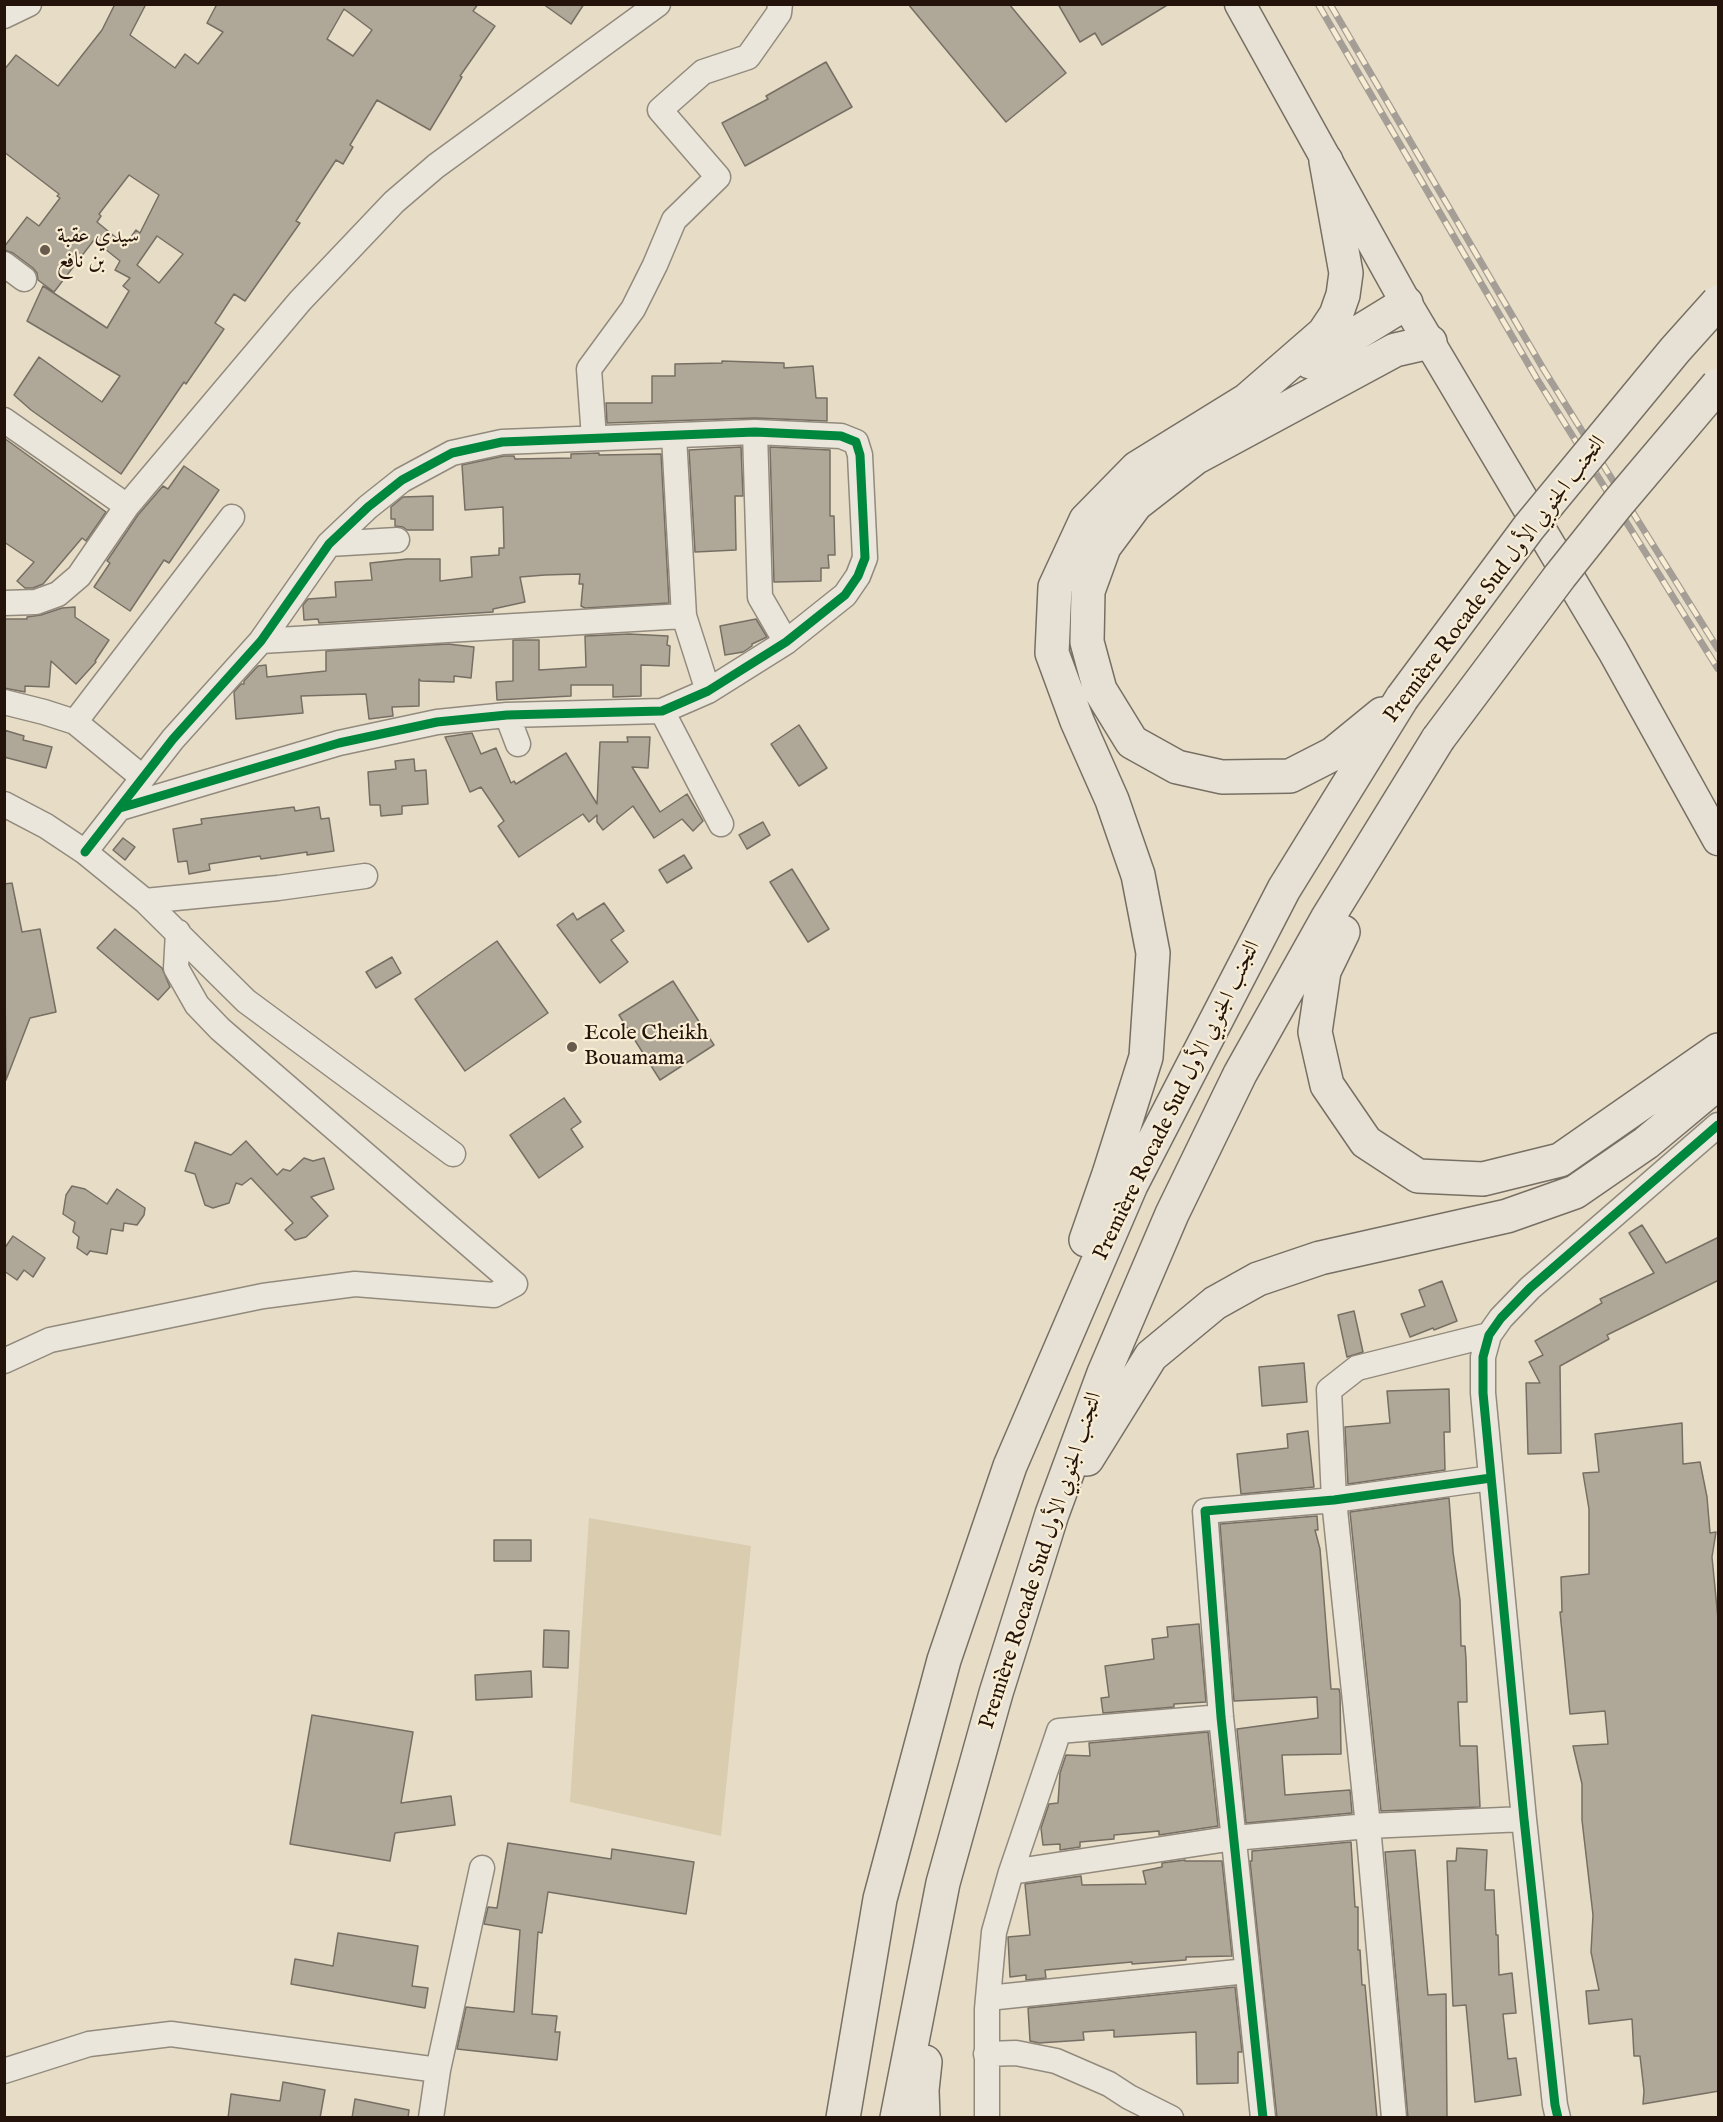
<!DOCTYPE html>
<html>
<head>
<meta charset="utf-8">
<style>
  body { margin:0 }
  #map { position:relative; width:1723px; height:2122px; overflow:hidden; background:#e7ddc7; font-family:"IM FELL English",serif }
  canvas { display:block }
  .frame { position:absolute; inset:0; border:6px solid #23130a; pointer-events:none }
</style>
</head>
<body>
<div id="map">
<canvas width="1723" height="2122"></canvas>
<div class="frame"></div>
</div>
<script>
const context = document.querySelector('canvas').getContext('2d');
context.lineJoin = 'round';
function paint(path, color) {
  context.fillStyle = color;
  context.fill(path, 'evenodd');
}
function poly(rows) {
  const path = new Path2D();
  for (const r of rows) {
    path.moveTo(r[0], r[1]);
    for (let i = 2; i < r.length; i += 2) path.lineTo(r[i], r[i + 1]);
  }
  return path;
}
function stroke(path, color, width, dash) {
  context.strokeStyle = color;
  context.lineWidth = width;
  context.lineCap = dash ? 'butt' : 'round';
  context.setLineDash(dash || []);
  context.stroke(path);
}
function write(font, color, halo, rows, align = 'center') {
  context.font = font + ' "IM FELL English",Amiri,serif';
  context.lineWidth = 4.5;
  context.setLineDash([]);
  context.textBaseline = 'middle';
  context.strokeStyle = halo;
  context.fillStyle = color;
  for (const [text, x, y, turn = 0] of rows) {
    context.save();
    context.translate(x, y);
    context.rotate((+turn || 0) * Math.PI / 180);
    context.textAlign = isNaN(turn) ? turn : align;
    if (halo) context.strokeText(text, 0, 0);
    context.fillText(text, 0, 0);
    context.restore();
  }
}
paint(poly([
  [589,1518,751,1546,721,1836,570,1802]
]), '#daccaf');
const building = poly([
  [115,4,146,4,130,35,175,68,185,54,198,64,223,32,207,23,217,4,478,4,473,11,495,26,460,76,462,77,430,130,377,100,350,145,353,147,343,164,336,160,296,221,300,223,245,301,234,294,215,323,224,329,186,384,184,382,171,401,121,474,31,410,14,395,39,357,102,402,120,376,27,321,43,286,107,328,129,291,123,286,130,278,115,270,120,261,94,240,54,292,38,280,37,273,33,268,13,253,4,250,4,247,27,217,39,226,60,198,57,196,59,194,4,152,4,70,16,55,58,86,102,30,115,4],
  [344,9,372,30,353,56,327,39,344,9],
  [129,175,159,195,140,233,136,230,125,245,97,222,101,216,99,214,129,175],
  [157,236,183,254,159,283,137,265,157,236],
  [543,4,584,4,571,24,543,4],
  [908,4,1009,4,1066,73,1006,122,908,4],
  [1058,4,1169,4,1102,45,1095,33,1080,42,1058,4],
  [826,62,852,107,745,166,722,123,768,99,766,96,826,62],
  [722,361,784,363,784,368,813,366,816,398,827,398,827,421,755,418,607,423,606,403,652,403,652,376,675,376,675,364,722,363,722,361],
  [4,438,106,512,86,541,82,538,43,584,33,588,25,588,17,581,34,562,4,542,4,438],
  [741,447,743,496,735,496,736,550,695,552,689,450,741,447],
  [770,447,830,450,830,516,834,516,835,555,828,555,829,568,821,568,821,581,774,582,770,447],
  [599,453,599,455,661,454,669,603,585,608,581,606,583,584,579,584,580,574,545,575,520,577,525,602,493,609,493,612,319,623,318,619,304,620,303,605,308,599,336,597,335,582,372,580,370,563,407,559,440,559,440,581,472,577,471,557,499,555,499,548,504,548,503,507,465,510,462,465,504,456,514,456,515,459,571,458,571,454,599,453],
  [184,466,219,490,169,563,164,560,130,611,94,587,110,563,107,561,138,515,163,486,168,489,184,466],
  [433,496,433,530,407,530,403,527,395,526,395,519,391,519,391,507,403,497,433,496],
  [75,607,75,617,109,640,95,661,96,662,76,684,51,661,49,687,25,686,25,692,4,688,4,619,27,619,27,617,41,615,62,608,75,607],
  [756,619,767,637,752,644,752,646,743,652,725,655,720,626,756,619],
  [629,634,668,636,667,645,670,646,669,666,641,665,641,696,613,697,613,685,571,685,571,696,497,700,496,682,513,681,513,640,539,640,539,670,586,667,585,636,629,634],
  [448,644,474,647,471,678,454,676,454,682,421,681,419,679,419,706,392,707,393,716,369,719,366,694,301,696,303,713,236,719,234,692,241,684,244,684,244,681,258,666,266,665,267,677,326,671,326,651,448,644],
  [799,725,827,768,799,786,771,744,799,725],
  [4,730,24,736,23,740,52,747,46,768,4,757,4,730],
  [472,733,481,754,496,748,511,783,514,781,516,784,566,753,597,804,600,742,628,742,627,737,650,737,648,768,632,767,660,812,687,794,703,821,693,831,682,819,654,838,633,806,603,830,597,822,597,815,589,822,583,814,519,857,498,826,504,821,481,787,470,792,445,737,472,733],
  [414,759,415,771,426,770,428,804,402,806,402,814,381,816,380,805,370,805,368,772,396,769,395,761,414,759],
  [294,807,295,811,319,807,321,819,329,818,334,851,307,855,307,852,261,859,260,856,209,864,210,870,189,874,187,861,178,862,173,829,202,824,201,819,294,807],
  [763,822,770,835,747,849,739,835,763,822],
  [123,838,135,847,125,860,113,850,123,838],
  [684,855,692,868,667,883,659,870,684,855],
  [792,869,829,929,808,942,770,882,792,869],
  [12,883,22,932,40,929,56,1012,30,1018,6,1080,4,884,12,883],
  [604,903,624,931,611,940,628,962,600,983,557,925,573,913,577,920,604,903],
  [115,929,162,968,170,987,158,1000,97,948,115,929],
  [497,941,548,1013,465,1071,415,999,497,941],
  [392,957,401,973,376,988,366,972,392,957],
  [673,981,714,1045,660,1080,619,1015,673,981],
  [564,1098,581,1122,571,1129,583,1147,539,1178,510,1135,564,1098],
  [246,1141,277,1175,283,1169,290,1171,304,1158,313,1161,324,1158,334,1189,311,1197,328,1216,306,1237,295,1240,285,1230,293,1223,251,1178,242,1185,236,1183,229,1203,213,1208,205,1205,195,1174,185,1171,195,1142,231,1155,246,1141],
  [72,1186,85,1189,107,1204,117,1189,145,1208,144,1215,137,1225,124,1223,123,1231,111,1229,107,1254,90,1251,87,1255,77,1248,79,1237,73,1232,75,1222,63,1214,66,1195,72,1186],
  [1642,1225,1666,1263,1719,1237,1719,1280,1607,1335,1609,1339,1560,1366,1561,1453,1528,1454,1526,1383,1540,1383,1529,1362,1543,1355,1535,1341,1602,1303,1600,1299,1654,1273,1629,1233,1642,1225],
  [13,1236,45,1258,33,1277,24,1270,17,1280,4,1271,4,1249,13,1236],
  [1442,1281,1457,1321,1434,1330,1433,1328,1410,1337,1401,1314,1425,1306,1419,1290,1442,1281],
  [1354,1311,1363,1352,1347,1357,1338,1315,1354,1311],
  [1304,1363,1307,1402,1262,1406,1259,1367,1304,1363],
  [1449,1389,1450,1432,1444,1432,1445,1470,1348,1484,1345,1427,1390,1423,1387,1391,1449,1389],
  [1682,1423,1683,1464,1700,1462,1707,1497,1710,1533,1716,1532,1712,1557,1719,1629,1719,2091,1643,2104,1644,2091,1640,2056,1634,2056,1632,2019,1589,2024,1586,1991,1599,1990,1591,1952,1593,1915,1582,1820,1582,1784,1573,1746,1608,1744,1605,1711,1570,1714,1560,1612,1562,1612,1561,1577,1589,1574,1589,1509,1583,1473,1599,1472,1595,1434,1682,1423],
  [1308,1431,1314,1487,1241,1494,1237,1454,1288,1448,1287,1434,1308,1431],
  [1449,1498,1453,1552,1460,1600,1461,1646,1465,1646,1466,1659,1467,1702,1458,1702,1460,1746,1477,1746,1480,1807,1381,1811,1350,1512,1449,1498],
  [1317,1516,1318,1530,1315,1530,1320,1549,1331,1689,1339,1689,1340,1694,1341,1754,1282,1755,1285,1795,1350,1790,1352,1813,1246,1823,1237,1729,1318,1718,1317,1697,1234,1701,1220,1524,1317,1516],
  [494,1540,531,1540,531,1561,494,1561,494,1540],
  [1199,1624,1206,1702,1174,1704,1174,1707,1103,1713,1101,1698,1109,1697,1105,1666,1154,1659,1152,1639,1168,1637,1167,1627,1199,1624],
  [544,1630,569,1631,568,1668,543,1667,544,1630],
  [531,1671,532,1697,476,1700,475,1675,531,1671],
  [312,1715,413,1732,401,1803,451,1796,455,1825,395,1833,390,1861,290,1844,312,1715],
  [1208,1732,1218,1826,1159,1835,1159,1831,1114,1835,1114,1839,1080,1842,1080,1847,1060,1850,1060,1844,1043,1845,1041,1828,1049,1804,1058,1803,1060,1773,1066,1755,1090,1756,1089,1743,1208,1732],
  [1351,1842,1355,1907,1358,1907,1358,1950,1360,1950,1362,1985,1365,1985,1377,2118,1277,2118,1250,1861,1252,1861,1252,1851,1351,1842],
  [508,1843,611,1859,612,1849,694,1862,686,1914,548,1892,542,1933,538,1932,532,2014,557,2016,555,2032,560,2032,557,2060,457,2049,466,2007,514,2012,520,1930,484,1924,488,1907,497,1908,508,1843],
  [1457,1848,1487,1850,1485,1890,1494,1890,1496,1935,1498,1935,1499,1975,1512,1973,1516,2013,1503,2014,1508,2059,1516,2058,1521,2095,1475,2102,1466,2005,1453,2006,1447,1861,1456,1861,1457,1848],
  [1415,1850,1428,1995,1446,1994,1447,2118,1408,2118,1385,1852,1415,1850],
  [1185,1860,1185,1861,1222,1861,1232,1956,1186,1957,1186,1960,1132,1964,1132,1962,1045,1970,1046,1978,1026,1980,1026,1975,1010,1977,1008,1937,1030,1935,1025,1884,1081,1876,1082,1885,1146,1884,1143,1871,1162,1867,1162,1863,1185,1860],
  [338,1933,418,1946,412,1986,428,1988,425,2008,291,1984,295,1959,333,1966,338,1933],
  [1235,1987,1242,2052,1238,2052,1238,2083,1197,2084,1196,2032,1114,2037,1114,2030,1083,2032,1084,2040,1039,2043,1030,2041,1028,2008,1235,1987],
  [283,2082,325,2090,320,2118,228,2118,231,2094,280,2101,283,2082],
  [355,2099,409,2110,408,2118,352,2118,355,2099]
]);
paint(building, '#afa899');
stroke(building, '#776f63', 1.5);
const minor = poly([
  [4,16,29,4],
  [4,264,24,279],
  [4,420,127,506,300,301,394,202,436,166,658,4],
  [755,432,760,597,786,642],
  [674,436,684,616,708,691],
  [594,438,589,369,633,309,655,265,674,220,718,177,660,110,703,72,748,57,779,13,780,4],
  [329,544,397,540],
  [4,603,36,602,58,594,79,576,127,506],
  [261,641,684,616],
  [4,702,44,712,75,722,142,777],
  [662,711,721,824],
  [507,715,518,744],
  [75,722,232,517],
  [4,804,46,826,85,852,145,901,246,1001,453,1154],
  [85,852,173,739,261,641,329,544,368,507,402,480,452,453,502,442,755,432,841,436,856,442,860,455,865,558,858,576,845,595,786,642,708,691,662,711,507,715,437,722,339,743,120,808],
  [145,901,278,888,365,876],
  [4,1361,50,1340,263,1296,355,1284,494,1295,515,1284,220,1029,197,1005,176,968,178,932],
  [1011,1872,1234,1838,1368,1826,1524,1819],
  [988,1998,1247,1971],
  [986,2054,1016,2053,1056,2061,1109,2084,1129,2097,1171,2118],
  [4,2071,89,2044,171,2034,438,2070],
  [431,2118,438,2070,482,1868],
  [987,2118,987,2009,994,1932,1011,1872,1059,1731,1221,1717],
  [1263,2118,1221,1717,1205,1511,1334,1500,1491,1478],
  [1394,2118,1368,1826,1334,1500,1329,1390,1357,1368,1489,1335],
  [1558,2118,1555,2105,1524,1819,1483,1393,1483,1357,1489,1335,1501,1318,1530,1288,1718,1125]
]);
const major = poly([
  [1240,4,1406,303,1613,651,1718,840]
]);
const highway = poly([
  [1310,362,1406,303],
  [1382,714,1333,754,1290,776,1222,777,1177,767,1132,742,1100,690,1087,642,1088,591,1104,547,1136,504,1195,458,1395,350,1430,342],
  [1343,932,1324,971,1315,1032,1327,1085,1366,1142,1418,1176,1483,1179,1560,1160,1718,1050],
  [1086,1240,1109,1174,1146,1057,1153,953,1138,875,1112,800,1077,721,1052,653,1055,587,1086,520,1137,468,1247,400,1324,333,1336,315,1343,295,1346,273,1326,161],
  [1087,1459,1151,1356,1215,1303,1258,1279,1320,1258,1507,1216,1575,1192,1646,1143,1718,1083],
  [843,2118,880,1899,944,1660,1010,1466,1131,1185,1284,889,1402,698],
  [897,2118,943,1883,996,1693,1052,1514,1104,1373,1172,1214,1240,1074,1327,919,1438,739],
  [923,2118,922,2090,925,2062]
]);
stroke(minor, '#928a7d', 27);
stroke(major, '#776f63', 33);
stroke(highway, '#776f63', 36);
stroke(minor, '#ebe6db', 24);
stroke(major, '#e7e1d5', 30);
stroke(highway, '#e7e1d5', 33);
const rail = poly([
  [1318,4,1537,379,1718,669],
  [1330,4,1544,370,1718,649]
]);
stroke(rail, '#a49e96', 7);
stroke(rail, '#f8ecd2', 4.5, [14]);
const highwayBridge = poly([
  [1402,698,1529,527,1675,350,1718,302],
  [1438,739,1560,576,1619,502,1718,385]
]);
stroke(highwayBridge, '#776f63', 36, []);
stroke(highwayBridge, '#e7e1d5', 33);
stroke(poly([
  [85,852,173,739,261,641,329,544,368,507,402,480,452,453,502,442,755,432,841,436,856,442,860,455,865,558,858,576,845,595,786,642,708,691,662,711,507,715,437,722,339,743,120,808],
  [1263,2118,1221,1717,1205,1511,1334,1500,1491,1478],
  [1558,2118,1555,2105,1524,1819,1483,1393,1483,1357,1489,1335,1501,1318,1530,1288,1718,1125]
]), '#00873e', 9);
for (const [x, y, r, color] of [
  [45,250,6,"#685a4c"],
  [572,1047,6,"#685a4c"]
]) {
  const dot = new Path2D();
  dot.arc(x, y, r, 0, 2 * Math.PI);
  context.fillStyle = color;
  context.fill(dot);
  stroke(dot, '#f8ecd2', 2);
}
write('22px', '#23130a', '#f8ecd2', [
  ["سيدي عقبة",57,237],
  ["بن نافع",57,262],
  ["Ecole Cheikh",584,1034],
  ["Bouamama",584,1059]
], 'left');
write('22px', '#23130a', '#f8ecd2', [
  ["Première Rocade Sud التجنب الجنوبي الأول",1496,580,-53],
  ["Première Rocade Sud التجنب الجنوبي الأول",1178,1101,-64],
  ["Première Rocade Sud التجنب الجنوبي الأول",1042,1561,-72]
]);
</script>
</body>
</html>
